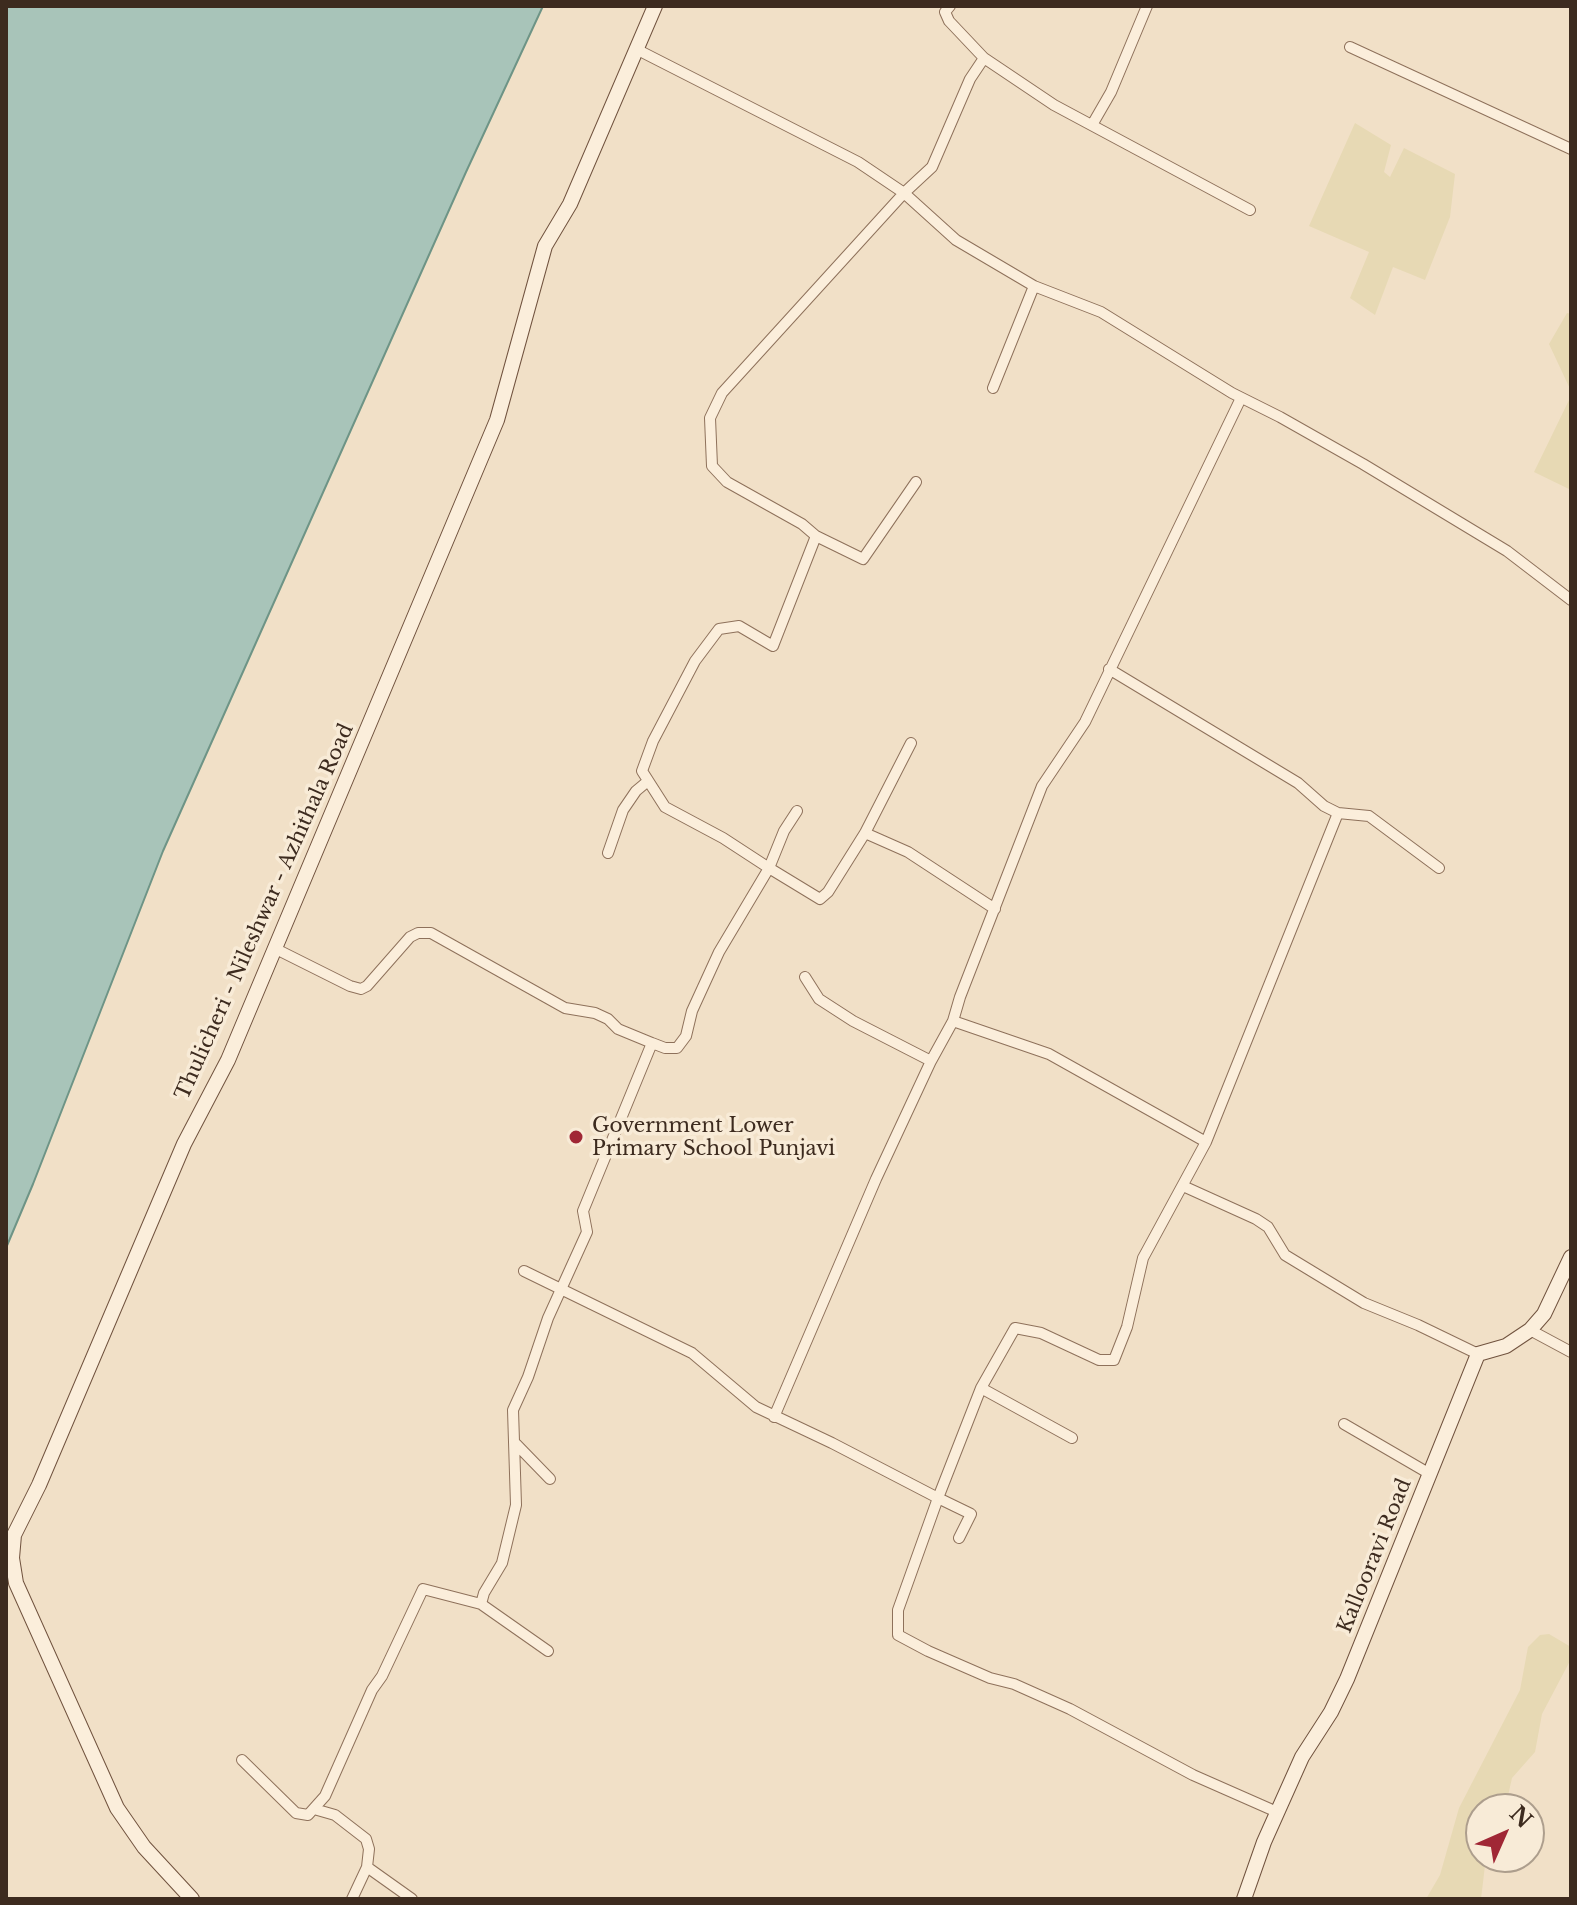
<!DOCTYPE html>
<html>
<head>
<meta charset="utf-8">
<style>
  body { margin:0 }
  #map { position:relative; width:1577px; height:1905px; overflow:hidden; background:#f1e0c7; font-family:"Libre Baskerville",serif }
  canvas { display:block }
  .frame { position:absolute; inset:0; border:8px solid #3d2b1f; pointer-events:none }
  .north { position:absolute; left:1465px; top:1793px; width:80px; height:80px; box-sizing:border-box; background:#f8ebd7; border:2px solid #ad9e8d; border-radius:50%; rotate:45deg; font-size:22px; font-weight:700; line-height:32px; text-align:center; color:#3d2b1f }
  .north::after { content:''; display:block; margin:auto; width:28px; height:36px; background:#a02735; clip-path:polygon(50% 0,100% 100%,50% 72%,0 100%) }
</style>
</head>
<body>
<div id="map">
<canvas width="1577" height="1905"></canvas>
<div class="frame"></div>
<div class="north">N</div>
</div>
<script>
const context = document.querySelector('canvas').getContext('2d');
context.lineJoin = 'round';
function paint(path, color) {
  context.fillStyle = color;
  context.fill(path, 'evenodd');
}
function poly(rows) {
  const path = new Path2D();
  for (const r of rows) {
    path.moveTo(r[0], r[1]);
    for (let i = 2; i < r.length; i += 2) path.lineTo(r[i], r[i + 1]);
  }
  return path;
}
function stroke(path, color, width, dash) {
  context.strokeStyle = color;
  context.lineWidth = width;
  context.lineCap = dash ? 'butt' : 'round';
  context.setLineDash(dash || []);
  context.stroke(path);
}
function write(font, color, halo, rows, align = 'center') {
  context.font = font + ' "Libre Baskerville",serif';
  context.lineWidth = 7;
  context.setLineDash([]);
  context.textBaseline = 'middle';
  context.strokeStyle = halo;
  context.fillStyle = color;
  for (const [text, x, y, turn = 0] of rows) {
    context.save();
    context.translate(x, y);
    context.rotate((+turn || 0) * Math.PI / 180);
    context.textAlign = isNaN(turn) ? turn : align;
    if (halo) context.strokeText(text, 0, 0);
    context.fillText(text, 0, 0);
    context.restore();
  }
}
paint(poly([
  [1355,123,1391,145,1384,172,1390,177,1404,148,1455,174,1450,217,1425,280,1393,267,1375,315,1350,298,1369,252,1309,226],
  [1567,313,1571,314,1571,391,1549,344],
  [1571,396,1571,490,1534,472],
  [1549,1634,1571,1647,1571,1659,1542,1714,1535,1752,1512,1778,1505,1809,1481,1809,1481,1857,1486,1857,1481,1899,1426,1899,1440,1875,1459,1808,1520,1690,1528,1647,1540,1635]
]), '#e7d9b4');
const water = poly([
  [6,6,543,6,466,172,163,851,33,1184,6,1248,6,6]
]);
paint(water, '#a8c4b9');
stroke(water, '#6e9486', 2);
const street = poly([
  [950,6,945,12,949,21,984,58,1054,105,1250,210],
  [1350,47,1571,149],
  [636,49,858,162,904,193,956,240,1034,286,1101,312,1232,393,1280,417,1363,464,1507,551,1571,600],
  [1092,125,1111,92,1147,6],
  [993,388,1034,286],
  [816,536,863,559,916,482],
  [797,811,784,831,769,868,820,899,828,892,865,833,911,743],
  [1338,813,1369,816,1439,868],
  [865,833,908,852,995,909],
  [608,853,623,810,636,791,648,781],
  [274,948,350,986,361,989,367,986,410,937,418,933,431,933,565,1008,595,1013,608,1019,618,1029,652,1043,665,1048,677,1048,686,1036,692,1011,719,952,769,868,723,838,665,807,642,771,653,741,695,661,719,629,739,626,773,646,816,536,802,524,727,482,712,466,710,418,722,393,904,193,932,167,970,79,984,58],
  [805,977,819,999,853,1021,931,1061],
  [953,1021,1049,1054,1206,1142],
  [1183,1186,1256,1219,1268,1227,1285,1255,1364,1303,1418,1325,1478,1354],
  [524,1271,692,1353,756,1407,832,1443,938,1498,898,1610,898,1635,928,1651,990,1678,1014,1684,1070,1709,1193,1775,1277,1812],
  [1530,1330,1571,1352],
  [981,1388,1072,1438],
  [774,1417,876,1179,931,1061,953,1021,960,997,1042,786,1085,722,1241,398],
  [1344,1424,1430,1474],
  [516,1444,550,1479],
  [959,1538,971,1514,938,1498,981,1388,1015,1328,1041,1333,1099,1360,1114,1360,1127,1327,1143,1258,1206,1142,1338,813,1324,806,1298,783,1109,669],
  [548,1651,481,1604,484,1593,502,1563,516,1505,513,1410,528,1377,548,1318,587,1232,583,1211,652,1043],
  [242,1760,296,1813,308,1815,325,1796,372,1690,382,1676,423,1589,481,1604],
  [314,1809,335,1815,366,1839,369,1849,367,1867,352,1899],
  [367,1867,412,1899]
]);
const secondary = poly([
  [192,1899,144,1847,117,1808,16,1583,12,1558,14,1535,39,1485,184,1144,228,1060,497,420,545,246,570,204,655,6],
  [1244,1899,1264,1842,1302,1757,1331,1712,1347,1679,1478,1354,1506,1346,1530,1330,1544,1314,1571,1257]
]);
stroke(street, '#8e715b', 12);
stroke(secondary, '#70523e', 16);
stroke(street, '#fbeedb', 10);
stroke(secondary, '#fbeedb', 14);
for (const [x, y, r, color] of [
  [576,1137,8,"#a02735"]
]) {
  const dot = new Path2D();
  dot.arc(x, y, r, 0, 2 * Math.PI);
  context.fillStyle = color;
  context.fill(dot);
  stroke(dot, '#f8ebd7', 3);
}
write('20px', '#3d2b1f', '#f8ebd7', [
  ["Thulicheri - Nileshwar - Azhithala Road",265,912,-66],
  ["Kallooravi Road",1375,1556,-68]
]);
write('20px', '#3d2b1f', '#f8ebd7', [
  ["Government Lower",592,1126],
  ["Primary School Punjavi",592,1149]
], 'left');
</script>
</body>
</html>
